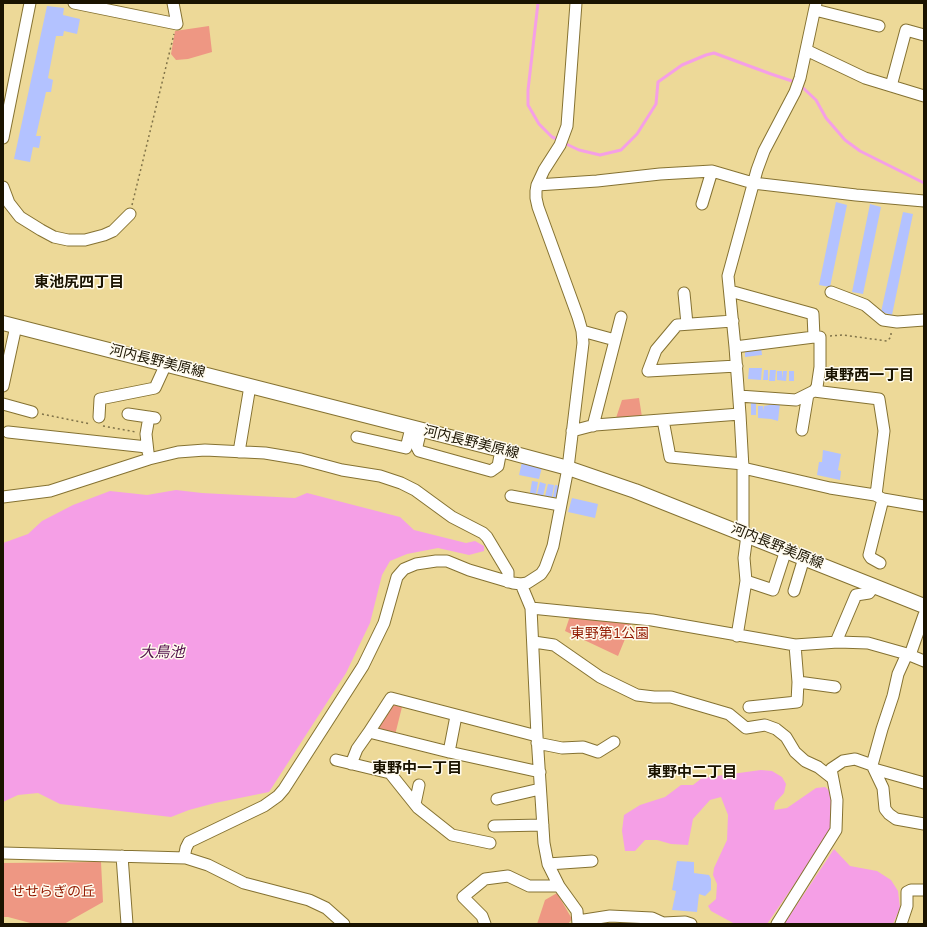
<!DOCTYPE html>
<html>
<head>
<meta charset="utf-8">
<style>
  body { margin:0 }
  #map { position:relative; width:927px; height:927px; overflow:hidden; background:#edd998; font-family:"Nunito Sans",sans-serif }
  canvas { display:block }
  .frame { position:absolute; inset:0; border:4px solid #1a1300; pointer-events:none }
</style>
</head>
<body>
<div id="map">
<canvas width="927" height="927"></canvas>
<div class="frame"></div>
</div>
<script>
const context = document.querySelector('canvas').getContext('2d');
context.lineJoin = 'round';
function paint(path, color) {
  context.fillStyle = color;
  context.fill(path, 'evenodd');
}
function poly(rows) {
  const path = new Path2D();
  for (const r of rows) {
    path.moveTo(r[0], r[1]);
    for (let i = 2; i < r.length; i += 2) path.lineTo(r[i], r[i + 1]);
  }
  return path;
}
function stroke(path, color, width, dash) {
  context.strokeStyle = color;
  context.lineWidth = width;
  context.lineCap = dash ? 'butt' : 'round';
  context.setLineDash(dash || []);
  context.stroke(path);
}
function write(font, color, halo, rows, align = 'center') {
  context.font = font + ' "Nunito Sans","Noto Sans JP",sans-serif';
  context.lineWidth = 3;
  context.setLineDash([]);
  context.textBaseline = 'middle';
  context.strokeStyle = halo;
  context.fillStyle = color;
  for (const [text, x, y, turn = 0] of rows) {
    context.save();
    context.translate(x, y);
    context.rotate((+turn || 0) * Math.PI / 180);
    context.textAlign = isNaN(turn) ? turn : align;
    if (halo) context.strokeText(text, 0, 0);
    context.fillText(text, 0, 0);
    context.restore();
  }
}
paint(poly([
  [209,26,212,52,188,59,176,60,171,54,175,31],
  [639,398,642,417,614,424,622,400],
  [570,616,632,622,618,656,565,631],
  [393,705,402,707,395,735,380,731,378,727],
  [101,862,103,902,64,924,34,924,8,917,3,917,3,863],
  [557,893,572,919,568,924,537,924,545,900]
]), '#ee9783');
paint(poly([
  [176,490,202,493,295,498,307,493,400,517,414,530,466,543,475,541,484,546,484,551,469,555,438,548,407,554,390,561,382,575,370,623,346,673,269,792,215,803,189,810,171,817,60,804,38,793,18,795,3,802,3,543,28,534,42,521,73,505,110,491,147,495],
  [761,770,772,771,782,777,786,784,784,793,775,803,774,810,787,808,816,788,825,787,832,793,832,830,767,924,735,924,711,911,708,906,716,899,717,884,713,875,714,868,727,840,728,815,721,797,710,800,693,819,688,845,671,844,657,840,645,840,635,851,625,851,622,831,624,815,640,805,665,797,681,785,693,785,702,778],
  [834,849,850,866,877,871,891,880,898,891,900,908,893,924,784,924]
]), '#f59fe6');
stroke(poly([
  [538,3,528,90,528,105,539,124,552,137,559,140],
  [800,85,816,100,826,118,845,140,860,151,924,183],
  [564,143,579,150,600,155,621,150,637,134,656,104,658,82,682,65,706,55,714,53,771,74,795,82]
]), '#f59fe6', 3);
paint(poly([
  [47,6,64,8,63,15,80,19,77,34,64,31,63,36,56,36,48,78,53,80,51,92,46,92,36,136,41,136,39,148,33,147,30,162,14,159],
  [836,202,847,205,830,287,819,285],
  [870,204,881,207,863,294,852,292],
  [903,212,913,214,892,315,881,312],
  [761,347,762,355,745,357,745,350],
  [749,368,762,368,761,380,748,379],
  [764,370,768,370,768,380,763,380],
  [770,370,776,370,775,381,769,381],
  [777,371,782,371,782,379,783,371,787,371,786,381,777,380],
  [789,371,794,371,794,381,789,381],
  [751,403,756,403,756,415,751,415],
  [780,403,778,421,771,419,758,418,758,406,763,406,763,411,764,406],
  [823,450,841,454,838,470,841,471,840,480,817,475,819,462,822,462],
  [522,462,542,467,539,479,519,475],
  [532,481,538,482,536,494,530,493],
  [540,482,546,484,543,496,537,494],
  [548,484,554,485,552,497,545,496],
  [555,485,561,486,559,498,553,497],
  [572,498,598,504,595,518,568,512],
  [677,861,694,862,694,873,709,875,711,879,711,890,705,896,699,894,697,912,672,910,676,891,672,890]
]), '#b3c2ff');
const minor = poly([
  [74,3,177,24,173,3],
  [815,10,879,26],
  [806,50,865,78,924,96],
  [891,86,906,30,924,35],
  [3,138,30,3],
  [537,185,597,181,660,174,712,171,753,183,856,195,924,201],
  [3,187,9,203,20,217,41,230,54,237,68,240,85,240,104,235,113,231,130,214],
  [702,204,712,171],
  [730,291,813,314,814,337,735,347],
  [831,292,865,305,883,320,897,322,924,320],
  [684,293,687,324],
  [733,321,677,325,656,350,648,371,737,366],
  [582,331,615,340],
  [3,386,16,326],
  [814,391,879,399,884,431,876,495],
  [739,396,796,400,814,391,817,387,820,367,820,337],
  [3,404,32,412],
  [128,414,155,418],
  [99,417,100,399,155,388,166,364],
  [663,420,670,457,743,464],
  [593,426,621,317],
  [421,430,418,442,417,447,419,451,491,471,498,466,501,450],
  [802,430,808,394],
  [572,431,595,425,740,414],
  [8,432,147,447],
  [357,437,406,448,411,428],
  [148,452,146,434,149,417],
  [239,452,250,386],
  [743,468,830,488,875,495,883,499],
  [511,496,560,505],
  [3,497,50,491,149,459,178,452,205,450,265,453,301,459,342,470,380,476,401,483,415,490,452,517,483,533,487,537,508,572,508,582],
  [743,533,743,468,740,414,735,347,728,276,757,170,764,151,795,92,800,78,816,3],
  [880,563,871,558,869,555,883,499,924,506],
  [746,581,773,590,786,550],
  [521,584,531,608,537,736,544,843,548,864,559,886,577,911,578,924],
  [794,591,804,558],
  [531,608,652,620,795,645,838,642,868,643,907,654,924,661],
  [737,636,746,581,744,558,747,535],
  [534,642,554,645,600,677,637,695,654,697,671,697,729,714,746,728,765,725,776,729,786,737,795,752,805,761,818,767,832,778],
  [836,642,856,595,869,593,874,586],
  [910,655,924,615],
  [798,682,835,687],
  [749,707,797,702,798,682,795,645],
  [537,736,391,698,369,732,449,752,540,772],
  [537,743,562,748,583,747,598,752,614,742],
  [449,752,456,716],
  [336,760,390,773,418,808,452,835,490,843],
  [351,764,357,749,369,732],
  [872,765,882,729,893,696,898,674,907,654],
  [874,769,924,783],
  [497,799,540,789],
  [415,804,419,785],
  [494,826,543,825],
  [3,853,186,858,208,865,244,883,309,900,326,908,344,924],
  [122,856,127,924],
  [184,858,186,848,189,842,264,806,278,796,284,789,363,666,384,623,397,577,404,569,416,564,436,561,447,561,469,570,513,583,521,584,527,583,541,574,545,568,553,546,568,468,583,343,582,331,578,317,538,207,536,198,536,191,537,185,544,170,560,145,567,126,576,3],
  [548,864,592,861],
  [578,921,610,916,652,918,663,923,685,922,691,924],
  [485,924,482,916,463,897,485,879,508,876,529,886,559,886],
  [777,924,836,830,837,800,831,769,843,761,855,759,872,765,883,788,885,809,889,814,896,819,924,824],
  [901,924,907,906,907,892,911,890,924,890]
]);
const major = poly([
  [3,323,501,450,568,468,635,491,924,606]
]);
stroke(minor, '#857232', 13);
stroke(major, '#857232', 16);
stroke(poly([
  [132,205,174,34],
  [830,336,843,335,887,341,891,337,891,331],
  [42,414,91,424],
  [103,426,136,432]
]), '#807349', 1.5, [2, 3]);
stroke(minor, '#fff', 11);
stroke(major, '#fff', 14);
write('14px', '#1a1300', '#fffbee', [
  ["河内長野美原線",157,362,14],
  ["河内長野美原線",471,443,14],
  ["河内長野美原線",777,547,22]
]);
write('14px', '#921900', '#fffbee', [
  ["東野第1公園",610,635],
  ["せせらぎの丘",53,893]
]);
write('bold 15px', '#1a1300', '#fffbee', [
  ["東池尻四丁目",79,283],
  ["東野西一丁目",869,376],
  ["東野中一丁目",417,769],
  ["東野中二丁目",692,773]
]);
write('italic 15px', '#500f49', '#fffbee', [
  ["大鳥池",162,653]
]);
</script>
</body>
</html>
